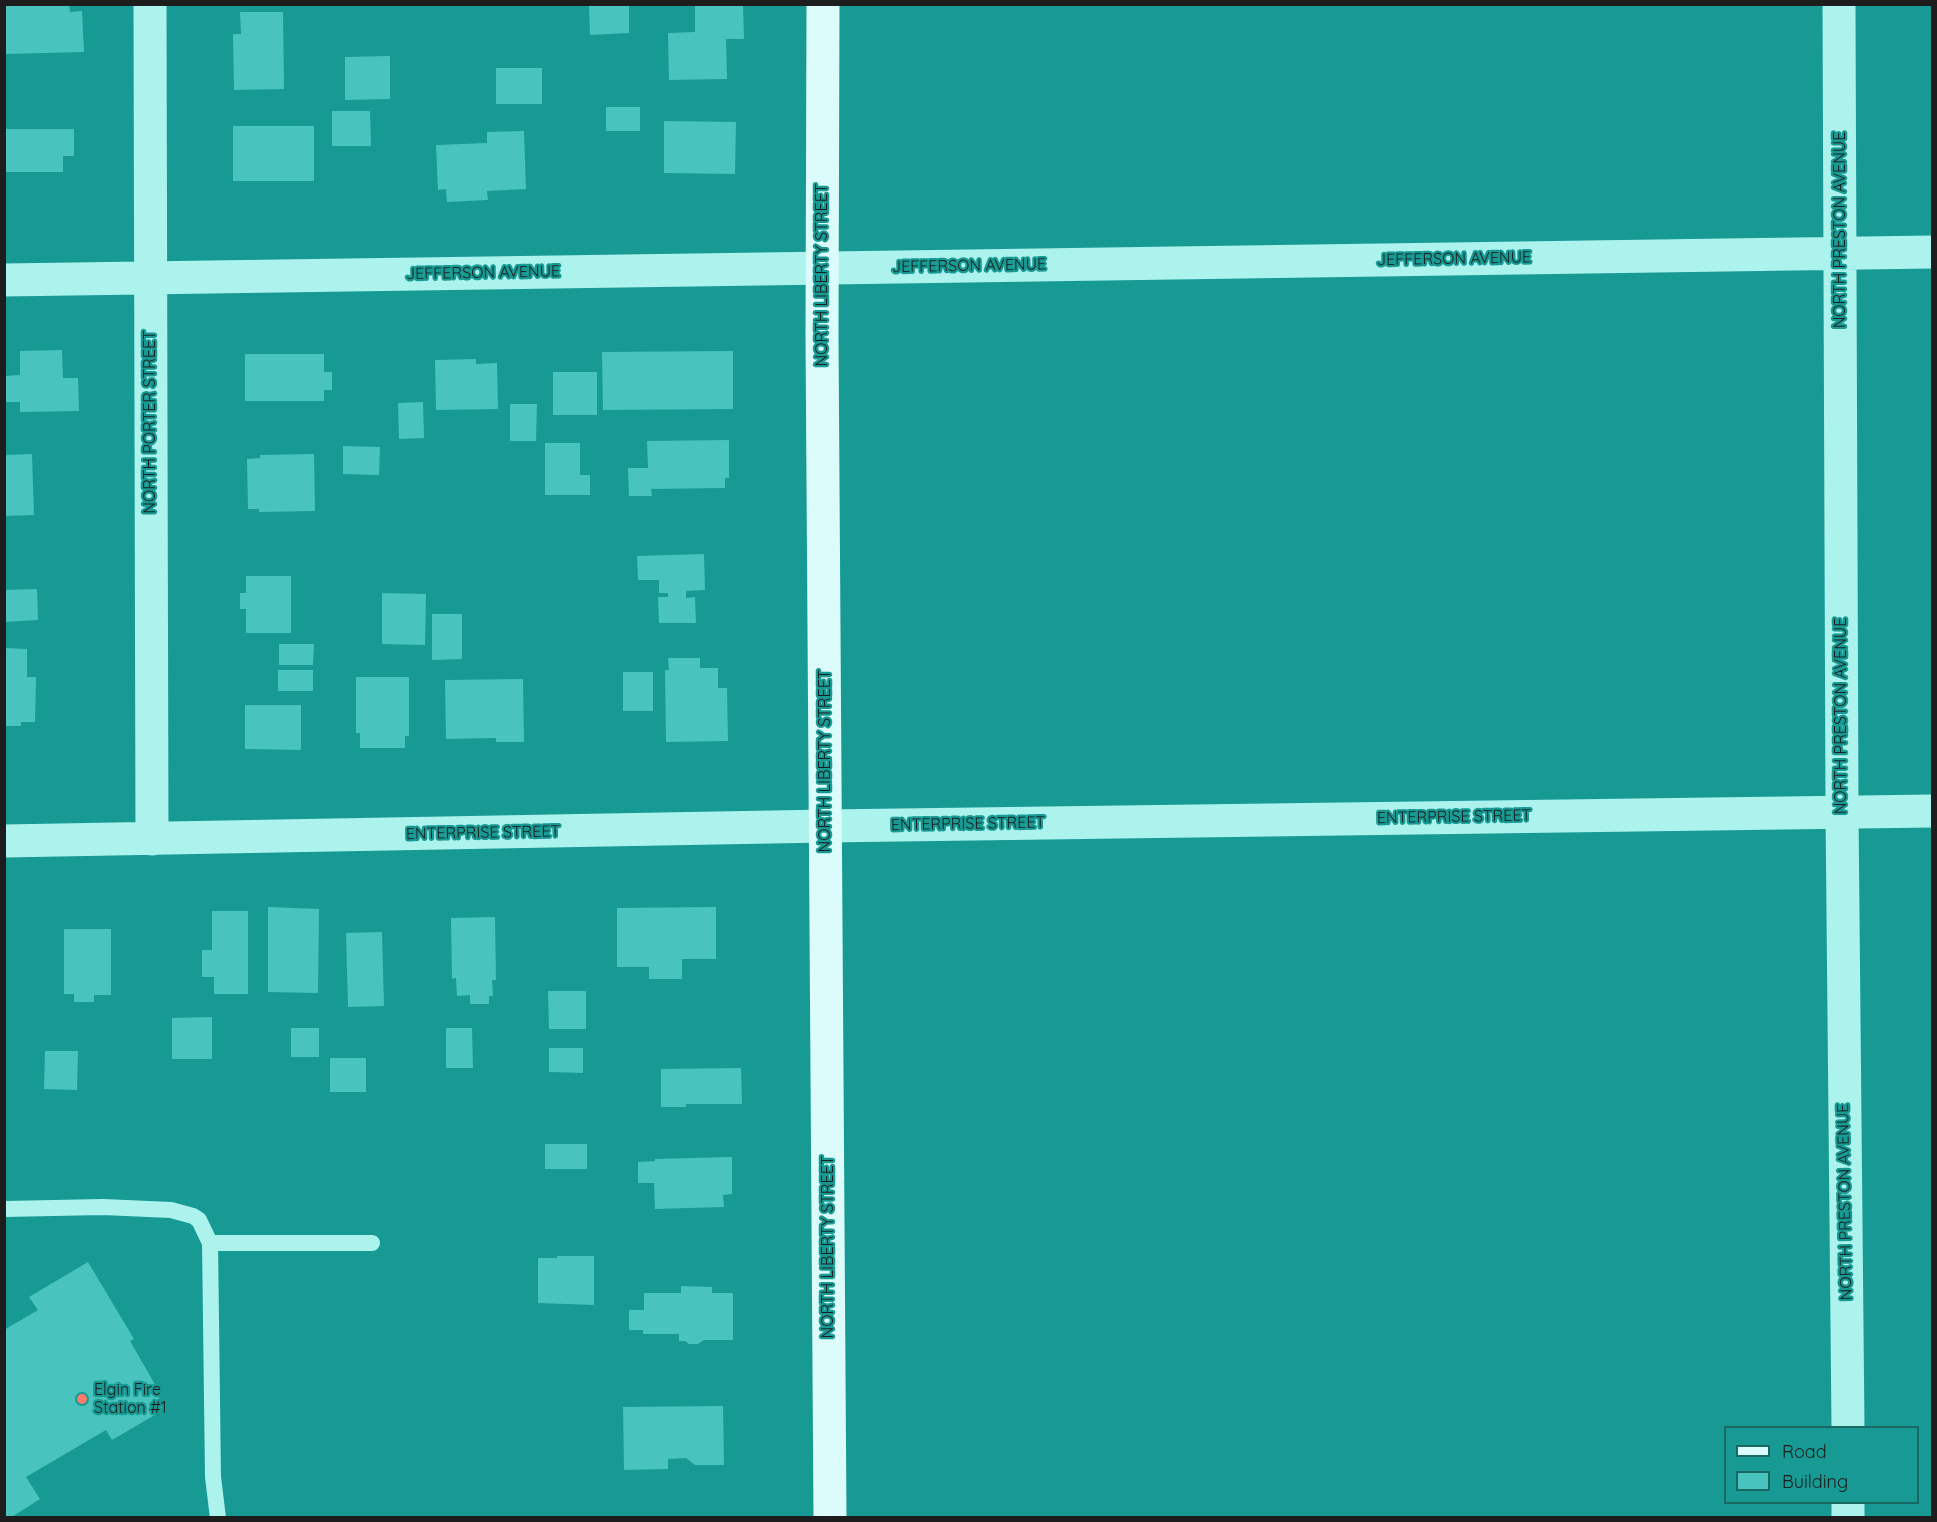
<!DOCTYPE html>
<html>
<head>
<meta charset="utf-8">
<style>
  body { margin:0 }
  #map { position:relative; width:1937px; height:1522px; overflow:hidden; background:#179a93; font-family:Quicksand,sans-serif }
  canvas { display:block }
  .frame { position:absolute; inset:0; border:6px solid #1d1d1d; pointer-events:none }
  .legend { position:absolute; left:1724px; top:1426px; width:195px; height:78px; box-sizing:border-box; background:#179a93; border:2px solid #196864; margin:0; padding:8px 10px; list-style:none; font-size:18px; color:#1d1d1d }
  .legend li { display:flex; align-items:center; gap:12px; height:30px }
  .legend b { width:30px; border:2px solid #196864 }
</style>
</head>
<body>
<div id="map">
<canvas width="1937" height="1522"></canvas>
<div class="frame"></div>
<ul class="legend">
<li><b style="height:8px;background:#dbfcfb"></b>Road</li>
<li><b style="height:16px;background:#48c3bd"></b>Building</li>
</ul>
</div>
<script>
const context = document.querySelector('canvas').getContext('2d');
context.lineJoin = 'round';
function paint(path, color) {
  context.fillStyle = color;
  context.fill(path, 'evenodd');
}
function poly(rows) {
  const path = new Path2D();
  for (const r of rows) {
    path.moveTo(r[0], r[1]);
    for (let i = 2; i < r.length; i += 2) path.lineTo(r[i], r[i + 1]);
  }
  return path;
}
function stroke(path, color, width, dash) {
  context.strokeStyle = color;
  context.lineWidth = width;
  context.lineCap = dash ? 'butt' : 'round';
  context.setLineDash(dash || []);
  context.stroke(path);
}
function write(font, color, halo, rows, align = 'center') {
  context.font = font + ' Quicksand,sans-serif';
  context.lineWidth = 4.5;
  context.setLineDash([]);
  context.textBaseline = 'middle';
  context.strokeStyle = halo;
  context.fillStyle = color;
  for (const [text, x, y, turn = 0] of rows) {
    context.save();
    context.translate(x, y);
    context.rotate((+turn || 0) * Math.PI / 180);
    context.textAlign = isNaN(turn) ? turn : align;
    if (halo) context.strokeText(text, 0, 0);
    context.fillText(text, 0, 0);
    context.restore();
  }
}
paint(poly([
  [4,4,69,4,70,12,82,11,84,52,6,54,6,49,4,49],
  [589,5,629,5,629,33,590,35],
  [743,5,744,39,726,39,727,79,669,80,668,33,695,32,695,6],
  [240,12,283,12,284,89,234,90,233,34,241,34],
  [390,56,390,99,345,100,345,57],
  [496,68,542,68,542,104,496,104],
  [606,107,640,107,640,131,606,131],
  [332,111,370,111,371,146,332,146],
  [664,121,736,122,735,174,664,173],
  [233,126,314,126,314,181,233,181],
  [4,129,74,129,74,156,63,156,63,172,4,172],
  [524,131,526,189,487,191,488,200,447,202,446,189,438,190,436,145,487,143,487,132],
  [62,350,63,378,78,378,79,411,20,412,20,402,4,402,4,376,20,375,20,351],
  [733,351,733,409,603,410,602,352],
  [245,354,324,354,324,372,332,372,332,390,324,390,324,401,245,401],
  [476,359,476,364,497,363,498,409,436,410,435,360],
  [553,372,597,372,597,415,553,415],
  [423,402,424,438,399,439,398,403],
  [510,404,537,404,536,441,510,441],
  [729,440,729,478,725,478,725,488,651,489,652,496,629,496,628,468,648,468,647,441],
  [545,443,580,443,580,475,590,475,590,495,545,495],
  [343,446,380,447,379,475,343,474],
  [32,454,34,515,4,516,4,455],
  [314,454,315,511,259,512,259,509,248,509,247,459,260,458,260,455],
  [704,554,705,590,686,591,686,598,695,597,696,623,659,623,658,597,668,597,668,593,659,593,659,580,638,580,637,556],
  [246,576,291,576,291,633,246,633,246,609,240,609,240,593,246,593],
  [37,589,38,620,4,622,4,590],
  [382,593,426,594,425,645,382,644],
  [432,614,462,614,462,659,432,660],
  [279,644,314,644,313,665,279,665],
  [4,648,27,649,27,677,36,677,35,722,21,722,21,726,4,726],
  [668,658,700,658,700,668,718,668,718,688,727,688,728,741,666,742,665,670,669,670],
  [278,670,313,670,313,691,278,691],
  [623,672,653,672,653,711,623,711],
  [356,677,409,677,409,736,405,736,405,748,360,748,360,733,356,733],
  [523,679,524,742,496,742,496,738,446,739,445,680],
  [245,705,301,705,301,750,245,749],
  [268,907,319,909,318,993,268,992],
  [716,907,716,959,682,959,682,979,649,979,649,967,617,967,617,908],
  [212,911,248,911,248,994,214,994,214,977,202,977,202,950,212,950],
  [495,917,496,980,492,980,493,996,489,996,489,1004,470,1004,470,995,457,996,456,978,452,979,451,918],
  [64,929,111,929,111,995,94,995,94,1002,74,1002,74,994,64,994],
  [382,932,384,1006,348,1007,346,933],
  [548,991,586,991,586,1029,549,1029],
  [212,1017,212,1059,172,1059,172,1018],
  [291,1028,319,1028,319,1057,291,1057],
  [446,1028,472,1028,473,1068,446,1068],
  [549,1048,583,1048,583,1073,549,1072],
  [45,1051,78,1051,77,1090,44,1089],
  [330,1058,366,1058,366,1092,330,1092],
  [741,1068,742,1104,686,1104,686,1107,661,1107,661,1069],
  [545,1144,587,1144,587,1169,545,1169],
  [732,1157,732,1194,723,1195,724,1207,655,1209,654,1183,638,1183,638,1162,655,1161,655,1159],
  [557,1256,594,1256,594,1305,538,1303,538,1258,557,1258],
  [88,1262,134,1339,130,1341,157,1388,154,1389,165,1409,112,1440,106,1430,26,1477,40,1499,10,1518,4,1518,4,1330,38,1310,29,1297],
  [681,1286,712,1287,712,1293,733,1293,733,1340,704,1340,698,1344,689,1344,685,1341,679,1341,679,1334,643,1334,643,1330,629,1330,629,1310,644,1310,644,1293,681,1293],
  [723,1406,724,1465,695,1465,686,1458,668,1459,668,1469,624,1470,623,1407]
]), '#48c3bd');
stroke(poly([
  [4,1209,103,1207,171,1210,193,1216,199,1220,210,1243,213,1477,218,1518],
  [210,1243,372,1243]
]), '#acf2ed', 16);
stroke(poly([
  [150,4,152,839],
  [1839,4,1842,811,1848,1428],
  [4,280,1932,252],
  [4,841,826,826,1932,811],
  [1848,1502,1848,1518]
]), '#acf2ed', 33);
stroke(poly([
  [823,4,822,335,830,1518]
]), '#dbfcfb', 33);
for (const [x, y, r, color] of [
  [82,1399,6,"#ff7b6d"]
]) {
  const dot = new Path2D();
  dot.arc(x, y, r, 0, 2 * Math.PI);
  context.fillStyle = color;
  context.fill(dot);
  stroke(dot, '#179a93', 2);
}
write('16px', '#1d1d1d', '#179a93', [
  ["NORTH PRESTON AVENUE",1840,230,-90],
  ["JEFFERSON AVENUE",1454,259,-1],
  ["JEFFERSON AVENUE",969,266,-1],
  ["JEFFERSON AVENUE",483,273,-1],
  ["NORTH LIBERTY STREET",822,275,-90],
  ["NORTH PORTER STREET",150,422,-90],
  ["NORTH PRESTON AVENUE",1841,716,-90],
  ["NORTH LIBERTY STREET",825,761,-90],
  ["ENTERPRISE STREET",1454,817,-1],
  ["ENTERPRISE STREET",968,824,-1],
  ["ENTERPRISE STREET",483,833,-1],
  ["NORTH PRESTON AVENUE",1845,1202,-91],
  ["NORTH LIBERTY STREET",828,1247,-90]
]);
write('16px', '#1d1d1d', '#179a93', [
  ["Elgin Fire",94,1390],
  ["Station #1",94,1408]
], 'left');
</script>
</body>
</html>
